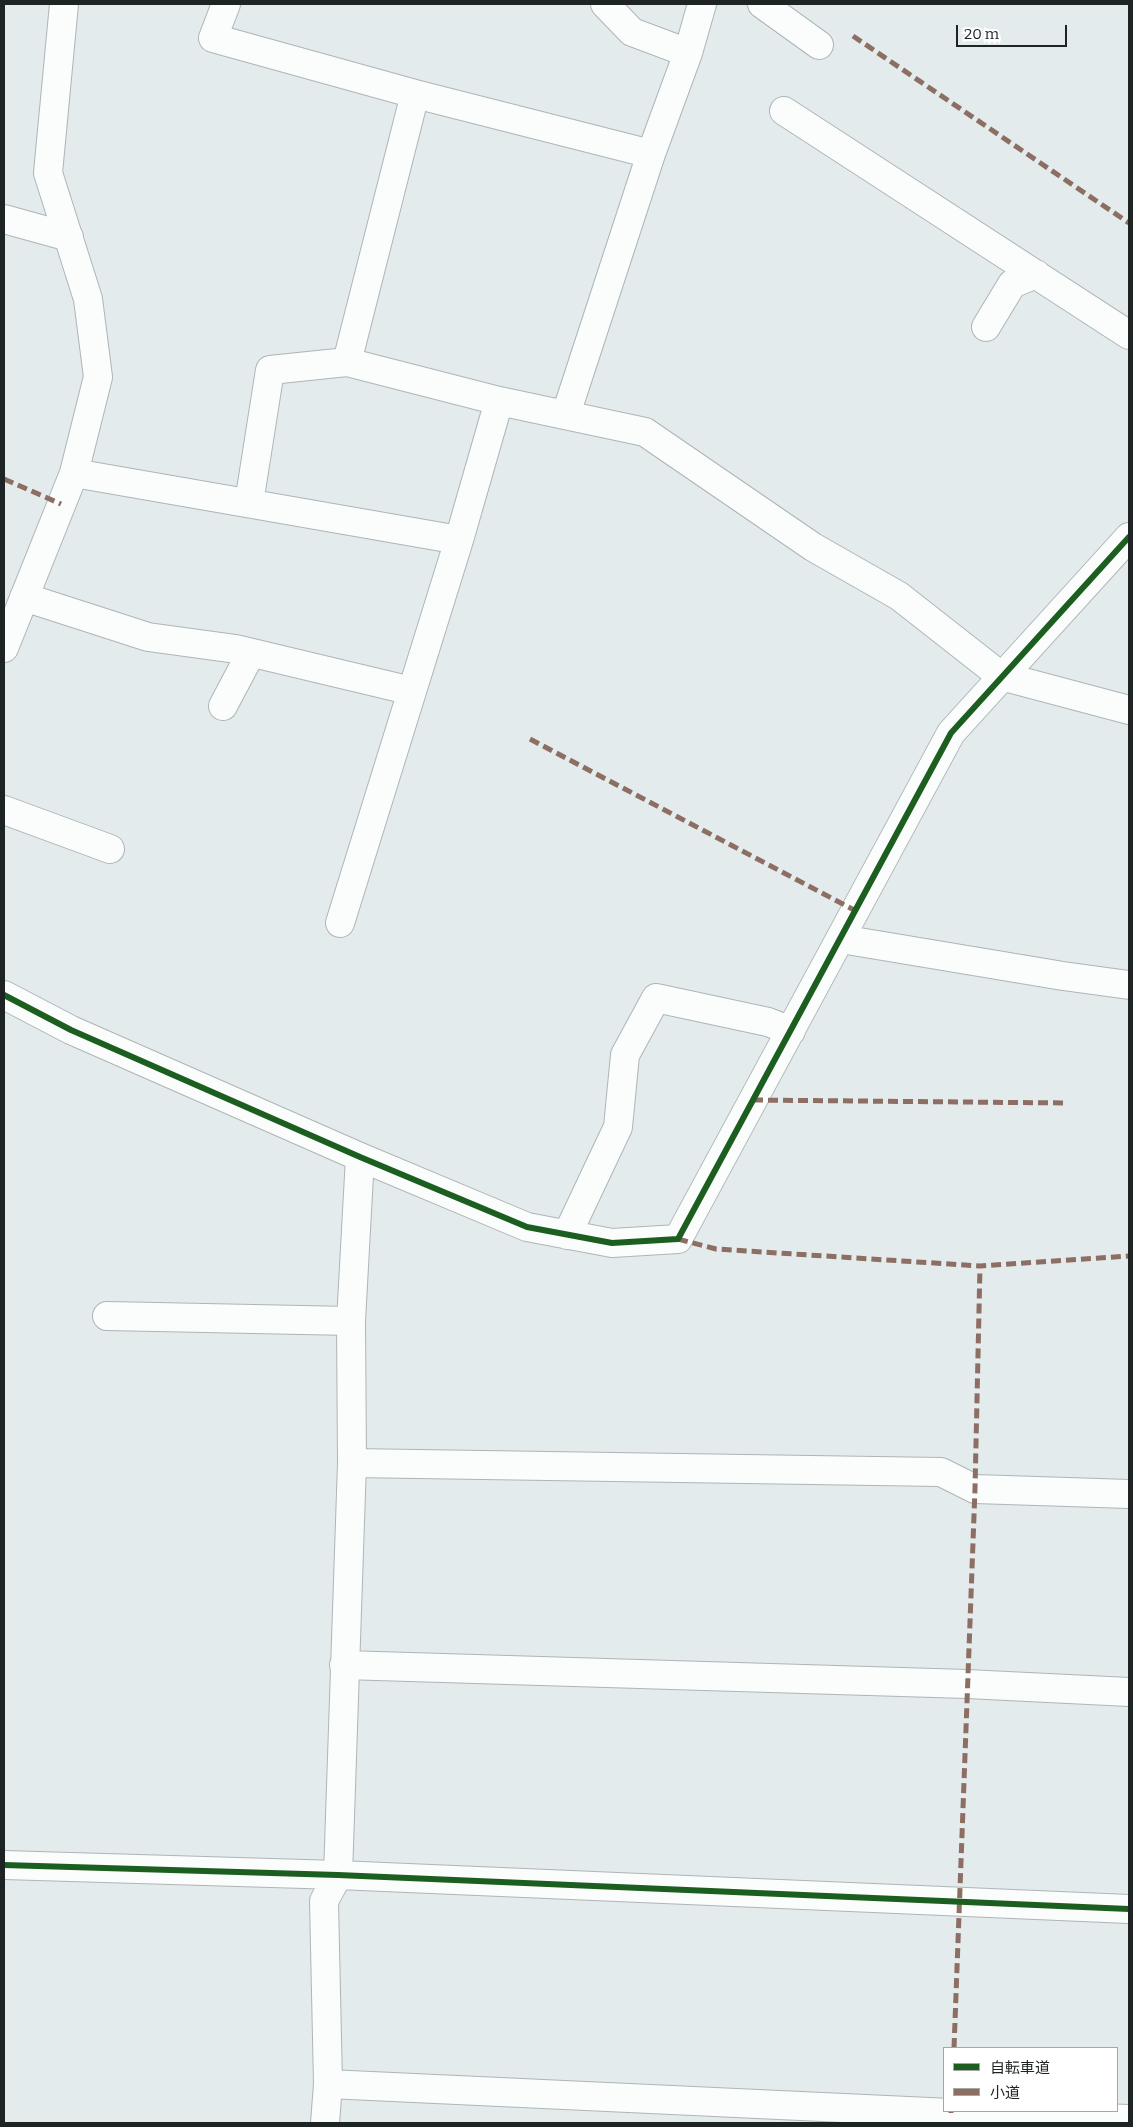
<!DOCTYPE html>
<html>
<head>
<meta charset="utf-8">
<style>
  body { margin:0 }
  #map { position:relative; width:1133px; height:2127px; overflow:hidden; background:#e3ebec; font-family:Bitter,"Noto Sans JP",serif }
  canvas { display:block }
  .frame { position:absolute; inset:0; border:5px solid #1e2324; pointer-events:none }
  .legend { position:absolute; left:943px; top:2047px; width:175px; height:65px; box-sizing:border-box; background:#fff; border:1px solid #a5a7a7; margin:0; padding:6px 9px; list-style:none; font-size:15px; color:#1e2324 }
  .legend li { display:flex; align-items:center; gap:10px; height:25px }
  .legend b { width:25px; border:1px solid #a5a7a7 }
  .scale { position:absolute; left:956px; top:25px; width:111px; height:22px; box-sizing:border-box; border:2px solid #1e2324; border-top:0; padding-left:6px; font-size:15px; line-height:18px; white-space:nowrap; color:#1e2324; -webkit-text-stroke:4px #fff; paint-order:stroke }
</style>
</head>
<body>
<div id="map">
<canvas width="1133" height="2127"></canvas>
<div class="frame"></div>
<ul class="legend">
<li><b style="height:6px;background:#1b5e20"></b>自転車道</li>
<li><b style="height:6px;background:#8d6e63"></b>小道</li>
</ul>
<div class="scale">20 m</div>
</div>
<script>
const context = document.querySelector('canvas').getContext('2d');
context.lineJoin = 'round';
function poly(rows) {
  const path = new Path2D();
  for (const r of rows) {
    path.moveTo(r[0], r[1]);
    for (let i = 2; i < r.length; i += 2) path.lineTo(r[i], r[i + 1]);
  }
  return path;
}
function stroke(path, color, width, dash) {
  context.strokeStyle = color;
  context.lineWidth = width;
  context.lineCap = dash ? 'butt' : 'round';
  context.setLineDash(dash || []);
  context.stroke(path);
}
const minor = poly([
  [64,4,48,173,88,299,98,377,74,473,459,540],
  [226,4,213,38,415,94,347,362],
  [762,4,819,45],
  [688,53,702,4],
  [415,94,651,154],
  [784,111,1129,335],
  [4,219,69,237],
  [986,327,1012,284,1036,274],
  [566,414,651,154,688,53,632,32,605,4],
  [249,503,270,370,347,362,499,401,645,432,813,547,899,596,1001,676,1129,710],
  [24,597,148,637,236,649,412,691],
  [4,648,74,473],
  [223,706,251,653],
  [4,810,110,849],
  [340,923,459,540,499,401],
  [841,939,1063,976,1129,985],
  [4,995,71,1030,360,1157,527,1227,612,1243,678,1239,951,733,1129,537],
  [567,1235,618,1127,625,1055,656,998,768,1022,791,1031],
  [107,1316,351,1321],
  [352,1463,941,1472,975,1489,1129,1494],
  [344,1665,967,1684,1129,1692],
  [4,1865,338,1875,1129,1909],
  [328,2084,951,2113,950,2123],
  [951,2113,1129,2119],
  [325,2123,328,2084,324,1901,338,1875,352,1463,351,1321,360,1157]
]);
stroke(minor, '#afb5b6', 30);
stroke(minor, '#fbfcfc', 28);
stroke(poly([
  [853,36,1129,223],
  [4,479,61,504],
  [530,739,856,911],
  [753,1100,1068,1103],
  [678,1239,716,1249,980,1266,1129,1256],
  [954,2048,975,1489,980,1266],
  [951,2113,951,2111]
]), '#8d6e63', 5, [10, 5]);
stroke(poly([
  [4,995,71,1030,360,1157,527,1227,612,1243,678,1239,951,733,1129,537],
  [4,1865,338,1875,1129,1909]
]), '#1b5e20', 6);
</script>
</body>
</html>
